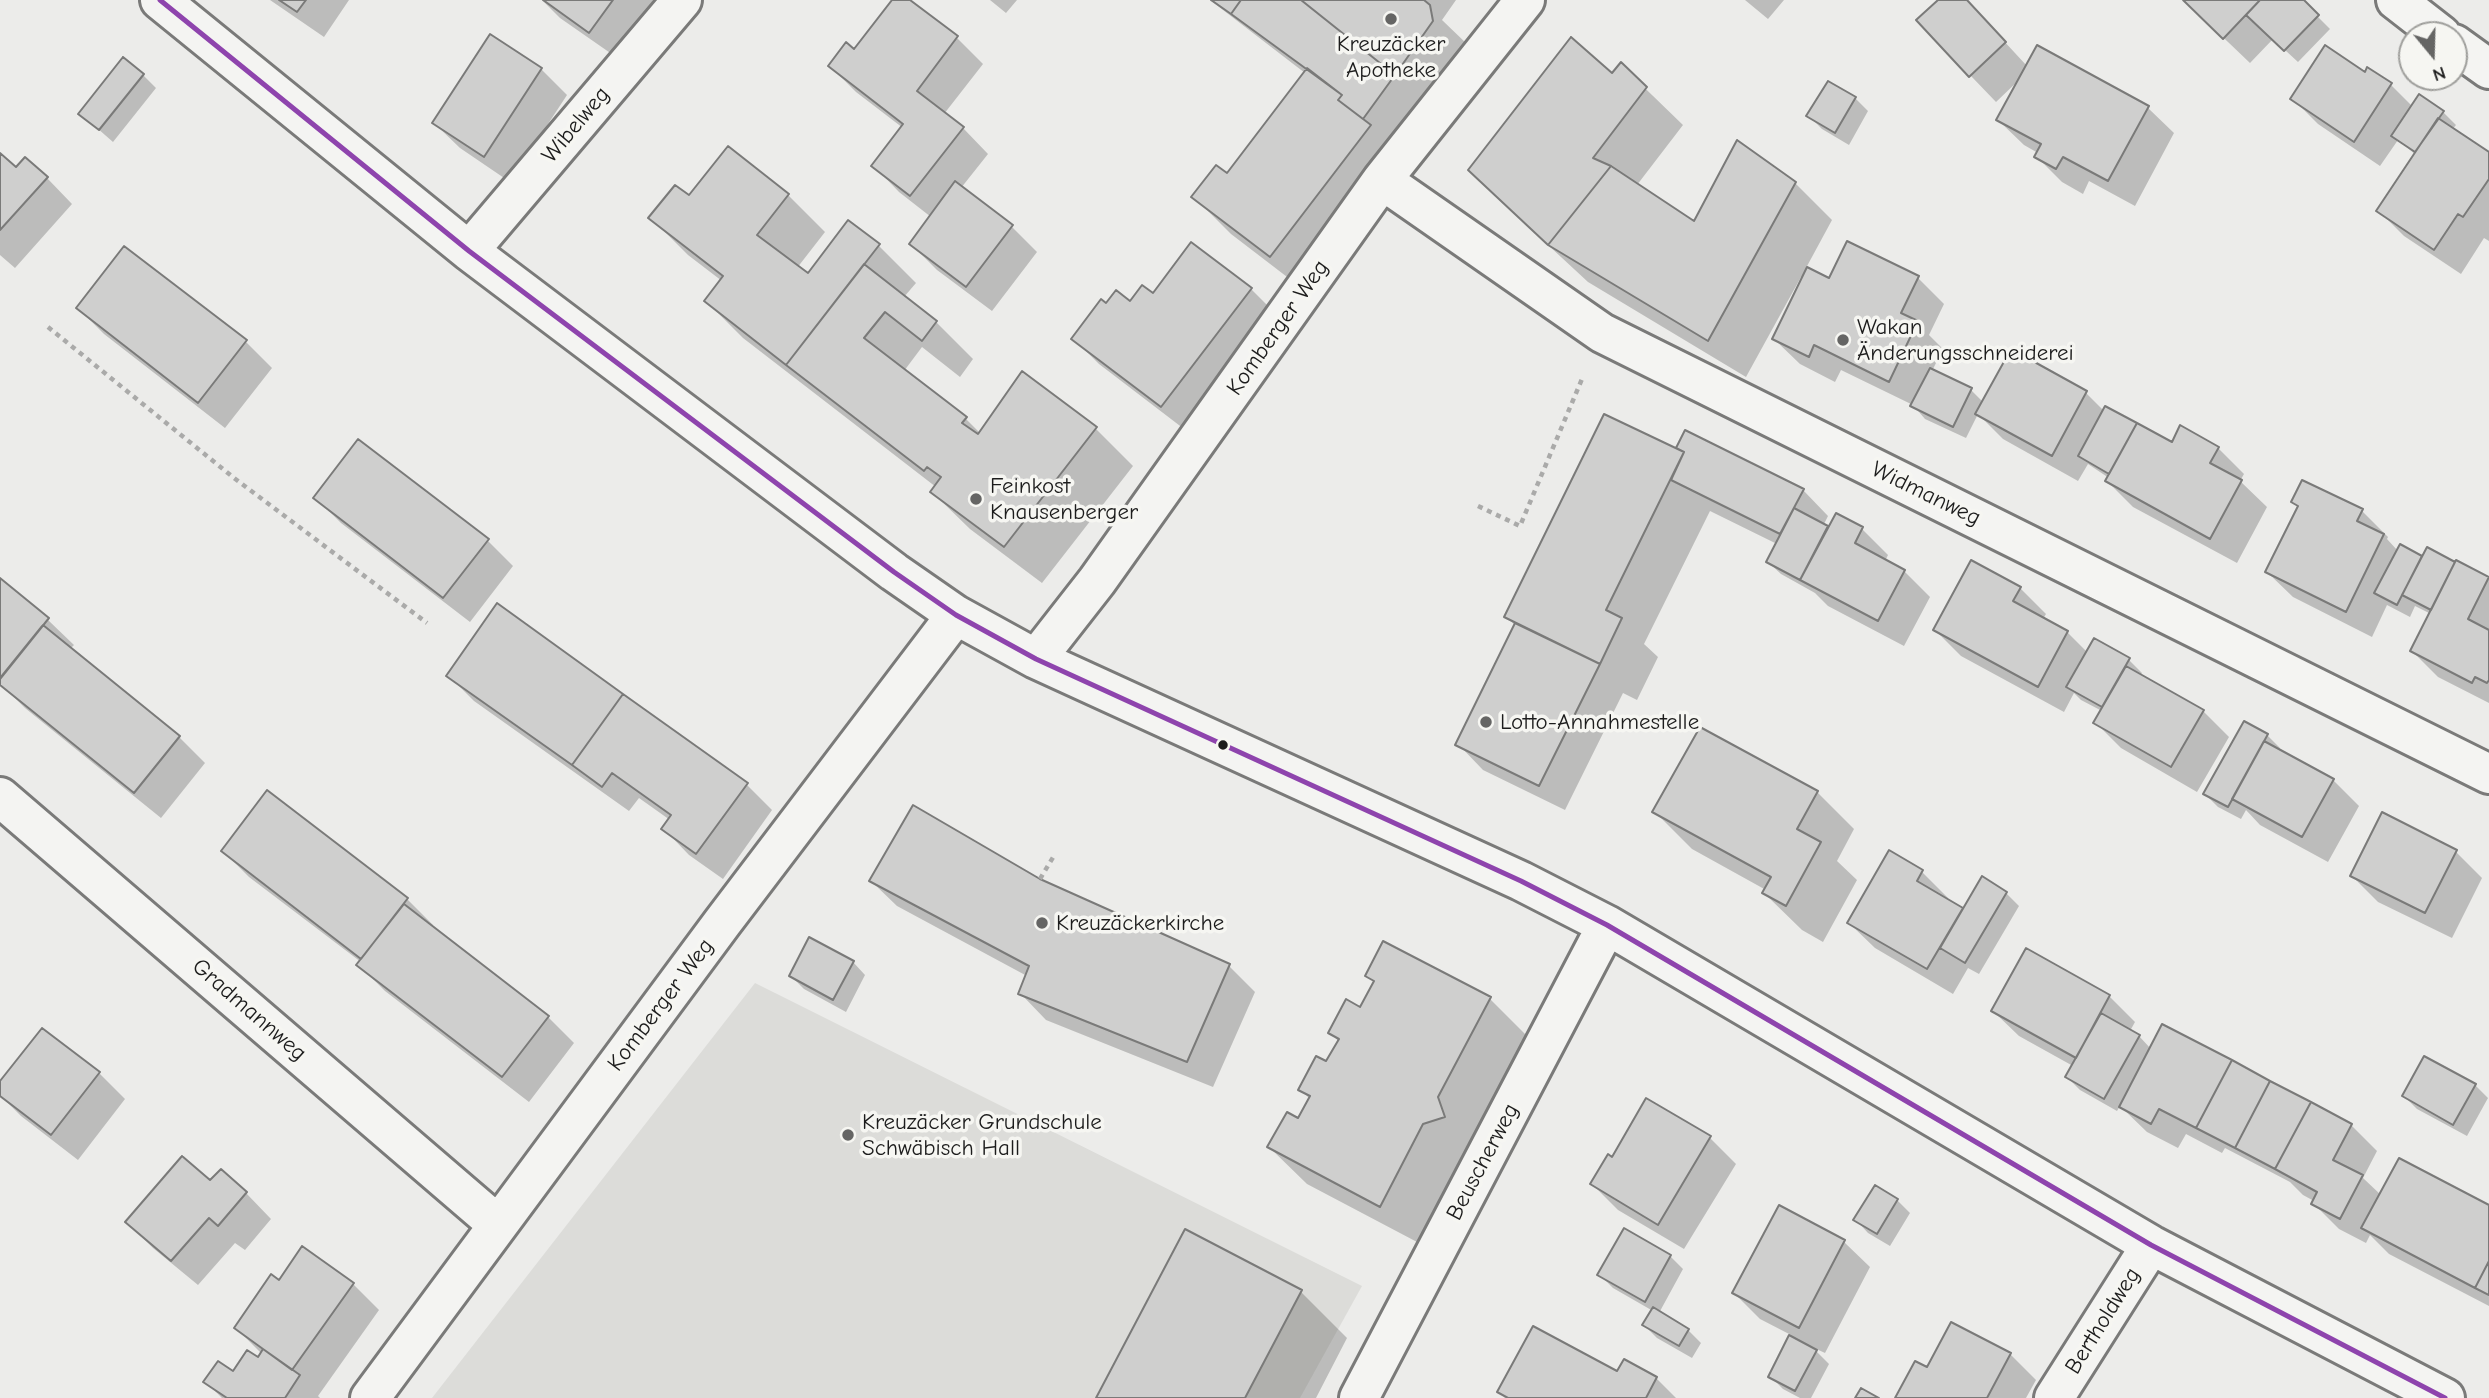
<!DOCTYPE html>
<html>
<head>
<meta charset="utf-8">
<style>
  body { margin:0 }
  #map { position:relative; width:2489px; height:1398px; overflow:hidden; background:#ececea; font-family:"Comic Neue",sans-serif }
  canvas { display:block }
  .north { position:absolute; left:2398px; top:21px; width:70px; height:70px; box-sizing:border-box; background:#f6f6f2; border:2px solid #9f9f9c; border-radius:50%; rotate:161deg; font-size:19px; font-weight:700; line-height:28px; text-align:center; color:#1c1c1c }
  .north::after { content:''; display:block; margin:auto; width:24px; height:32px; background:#656564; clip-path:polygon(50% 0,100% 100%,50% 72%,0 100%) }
</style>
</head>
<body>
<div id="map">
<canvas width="2489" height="1398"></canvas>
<div class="north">N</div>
</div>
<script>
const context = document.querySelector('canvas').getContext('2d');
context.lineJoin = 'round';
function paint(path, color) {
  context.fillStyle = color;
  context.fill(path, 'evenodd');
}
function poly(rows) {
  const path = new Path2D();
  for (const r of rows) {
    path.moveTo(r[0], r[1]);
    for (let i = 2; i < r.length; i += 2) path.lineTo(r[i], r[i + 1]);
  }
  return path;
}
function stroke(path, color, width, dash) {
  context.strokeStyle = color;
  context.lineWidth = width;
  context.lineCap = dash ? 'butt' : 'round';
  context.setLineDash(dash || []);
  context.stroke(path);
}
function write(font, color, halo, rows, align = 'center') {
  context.font = font + ' "Comic Neue",sans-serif';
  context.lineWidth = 7;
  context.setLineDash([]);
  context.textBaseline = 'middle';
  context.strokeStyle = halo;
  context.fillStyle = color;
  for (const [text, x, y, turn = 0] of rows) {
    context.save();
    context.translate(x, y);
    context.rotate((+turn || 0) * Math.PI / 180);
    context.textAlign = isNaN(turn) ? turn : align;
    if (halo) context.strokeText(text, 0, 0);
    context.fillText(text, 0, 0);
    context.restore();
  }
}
paint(poly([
  [755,983,1362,1286,1300,1398,432,1398]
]), '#dcdcd9');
paint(poly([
  [270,0,349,0,324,37],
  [542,0,657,0,616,57,560,18],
  [894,0,908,0,957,38,983,64,944,114,963,128,988,154,961,188,1011,226,1037,252,992,311,937,270,911,244,931,217,899,192,874,166,903,128,856,92,830,66,854,51],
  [990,0,1017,0,1006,13],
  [1210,0,1456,0,1442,20,1467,44,1308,293,1231,234,1194,197,1227,175,1305,73],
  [1745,0,1784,0,1768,19],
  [1941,0,1966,0,2027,66,2038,47,2148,108,2174,133,2135,206,2089,181,2083,194,2062,182,2036,156,2038,153,2024,145,1998,120,2018,81,1996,102,1971,76,1919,20],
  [2184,0,2301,0,2330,29,2298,62,2273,39,2250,63],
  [1621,65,1683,125,1637,185,1695,223,1795,183,1832,220,1806,268,1830,281,1848,243,1918,278,1944,304,1929,335,1943,349,1932,371,1971,390,1983,402,2012,351,2086,393,2104,411,2173,444,2218,448,2244,474,2240,481,2267,507,2237,563,2133,507,2107,481,2109,478,2088,464,2078,481,2003,439,1978,414,1966,438,1925,419,1913,405,1841,370,1835,382,1800,364,1774,339,1804,278,1801,277,1746,377,1588,282,1507,207],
  [541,69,567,95,510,182,460,148,434,123],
  [2368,69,2391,85,2413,107,2443,112,2456,125,2452,130,2489,155,2489,241,2484,238,2461,274,2404,236,2379,211,2416,155,2398,140,2380,166,2318,124,2292,98,2365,74],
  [143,75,156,88,113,142,81,114],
  [1828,83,1855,98,1868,111,1849,145,1822,129,1809,116],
  [0,155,16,170,47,178,72,204,15,268,0,255],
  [788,195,825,232,797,268,808,276,879,246,916,283,904,297,936,322,973,359,960,377,922,347,904,371,966,419,981,434,1022,374,1096,429,1133,466,1042,583,970,529,932,492,936,487,743,338,706,301,722,281,688,255,651,218,689,198],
  [1192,245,1251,289,1277,315,1188,432,1099,364,1073,338,1106,305,1130,304,1153,296],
  [125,248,246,342,272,368,225,428,104,334,78,308],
  [1605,416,1684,454,1678,448,1803,490,1828,516,1823,526,1829,530,1837,515,1862,529,1888,555,1885,561,1904,571,1930,597,1904,646,1828,606,1815,593,1781,574,1768,562,1777,544,1710,511,1644,644,1658,657,1637,700,1623,693,1565,810,1483,770,1458,744,1516,626,1506,617],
  [315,497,487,540,513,566,470,622,341,523],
  [2362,511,2388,537,2387,539,2398,551,2401,547,2423,558,2456,565,2457,562,2489,580,2489,703,2438,677,2412,651,2431,614,2415,606,2410,617,2387,605,2372,637,2293,597,2267,572],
  [0,580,48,620,74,645,70,649,179,737,205,763,161,818,25,708,0,683],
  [2020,588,2046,614,2043,619,2067,632,2088,653,2095,640,2129,660,2142,673,2140,676,2203,711,2229,737,2197,792,2121,748,2096,723,2102,711,2081,700,2074,693,2064,712,1961,656,1935,630],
  [448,675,746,784,772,810,723,879,689,855,664,829,670,820,639,798,629,811,474,701],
  [2267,735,2280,748,2279,751,2333,780,2359,806,2328,862,2260,825,2246,810,2241,819,2218,807,2205,794],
  [1817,792,1854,829,1837,861,1857,880,1823,942,1802,930,1764,893,1766,890,1692,849,1655,812],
  [2383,815,2456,852,2482,878,2452,938,2378,902,2352,876],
  [223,851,407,899,433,925,431,927,548,1017,574,1043,529,1102,385,991,359,965,361,962,249,877],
  [1890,853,1922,872,1948,898,1946,900,1963,911,2006,893,2019,906,1979,974,1968,968,1953,994,1875,948,1849,923],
  [871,881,1229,966,1255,992,1213,1087,1046,1020,1021,994,1027,976,897,906],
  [853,962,865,975,846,1012,804,989,791,976],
  [1367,975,1490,999,1527,1036,1474,1135,1481,1154,1460,1161,1417,1242,1307,1184,1269,1147,1299,1120,1310,1099,1300,1089,1327,1063,1339,1042,1331,1033,1361,1010,1375,983],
  [2109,996,2135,1022,2130,1031,2139,1036,2151,1049,2351,1125,2377,1151,2363,1178,2381,1195,2489,1207,2489,1306,2389,1254,2370,1235,2366,1243,2339,1229,2313,1203,2314,1201,2303,1195,2290,1182,2225,1148,2222,1153,2186,1134,2178,1148,2147,1132,2120,1106,2117,1111,2080,1090,2067,1077,2073,1066,2019,1036,1993,1011],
  [99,1073,125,1099,78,1160,21,1116,0,1095,0,1084],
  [2475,1085,2488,1098,2467,1136,2417,1109,2404,1096],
  [1710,1138,1736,1164,1684,1249,1618,1210,1592,1184,1612,1159],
  [1876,1187,1897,1200,1910,1213,1890,1246,1868,1233,1856,1220],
  [246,1193,271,1219,245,1250,235,1243,198,1285,153,1248,127,1222],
  [1844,1242,1870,1267,1825,1353,1812,1347,1829,1364,1811,1398,1800,1398,1783,1389,1770,1376,1791,1335,1760,1319,1734,1293],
  [1670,1256,1683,1269,1659,1313,1688,1330,1701,1343,1692,1358,1657,1338,1644,1325,1653,1311,1613,1288,1600,1275],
  [279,1282,353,1284,379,1310,318,1396,320,1398,222,1398,206,1382,233,1373,258,1359,262,1354,236,1328],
  [1301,1292,1347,1338,1316,1398,1098,1398],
  [2010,1354,2036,1380,2026,1398,1897,1398,1928,1369],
  [1618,1374,1656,1378,1676,1398,1505,1398,1499,1392]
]), '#0003');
const building = poly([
  [279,0,306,0,297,12,279,0],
  [543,0,613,0,589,33,543,0],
  [892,0,910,0,958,36,917,91,964,127,910,196,871,166,903,124,828,66,846,42,854,49,892,0],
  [1211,0,1241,0,1231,14,1211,0],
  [1241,0,1301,0,1395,75,1363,119,1338,100,1342,95,1231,14,1241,0],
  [1301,0,1424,0,1430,5,1433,21,1395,75,1301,0],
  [1938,0,1967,0,2006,42,1969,77,1916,20,1938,0],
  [2183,0,2260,0,2223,39,2183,0],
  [2260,0,2304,0,2319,15,2284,51,2246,15,2260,0],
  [490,34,542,68,484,157,432,123,490,34],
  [1571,37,1612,73,1621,62,1647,87,1593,158,1611,166,1548,245,1468,170,1571,37],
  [2037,45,2149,106,2108,181,2063,157,2056,169,2034,157,2041,144,1996,120,2037,45],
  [2325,45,2365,72,2367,67,2392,83,2354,142,2290,99,2325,45],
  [123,57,144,74,99,130,78,114,123,57],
  [1307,68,1342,95,1338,100,1371,125,1270,257,1191,197,1216,165,1227,173,1307,68],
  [1828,81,1856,97,1835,133,1806,116,1828,81],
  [2419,94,2444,111,2415,152,2391,136,2419,94],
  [2438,118,2489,152,2489,179,2463,217,2458,214,2434,250,2376,211,2438,118],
  [1737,140,1796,182,1708,341,1548,245,1611,166,1694,221,1737,140],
  [728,146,789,194,757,235,808,273,848,220,880,244,786,365,704,301,723,276,648,218,675,185,689,195,728,146],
  [0,153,16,167,25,157,48,177,0,230,0,153],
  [955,181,1013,225,966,287,909,244,955,181],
  [1847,241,1919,276,1901,313,1918,321,1889,382,1814,345,1809,357,1772,339,1807,267,1829,278,1847,241],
  [1191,242,1252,288,1161,407,1071,339,1101,299,1106,303,1116,290,1130,301,1142,285,1153,293,1191,242],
  [124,246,247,340,198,403,76,308,124,246],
  [864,264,937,321,922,341,885,312,864,338,967,417,962,423,978,434,1022,371,1097,427,1004,547,930,492,941,477,927,467,924,471,786,365,864,264],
  [2011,349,2087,391,2052,456,1975,414,2011,349],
  [1930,368,1972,388,1953,427,1910,406,1930,368],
  [2105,406,2137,423,2109,474,2078,456,2105,406],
  [1604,414,1684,452,1606,610,1622,618,1600,664,1504,617,1604,414],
  [2137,423,2172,442,2180,425,2219,447,2210,463,2242,480,2210,539,2105,481,2137,423],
  [1685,430,1804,489,1780,534,1671,480,1684,452,1676,448,1685,430],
  [358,439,489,539,443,598,313,498,358,439],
  [2302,480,2363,509,2357,521,2384,534,2346,612,2265,572,2298,506,2291,502,2302,480],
  [1794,508,1828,526,1800,580,1766,562,1794,508],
  [1836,513,1863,527,1855,543,1905,570,1878,621,1800,580,1836,513],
  [2400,544,2422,556,2397,605,2374,593,2400,544],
  [2427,547,2455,562,2431,610,2402,595,2427,547],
  [1971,560,2021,587,2013,601,2068,631,2038,687,1933,630,1971,560],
  [2456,560,2489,577,2468,619,2489,630,2489,680,2487,683,2475,677,2472,683,2410,651,2456,560],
  [0,578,49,618,0,679,0,578],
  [497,603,623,694,572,765,446,676,497,603],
  [1515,623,1600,664,1539,786,1455,745,1515,623],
  [43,625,180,736,134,793,0,685,0,678,43,625],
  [2094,638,2130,658,2102,707,2066,687,2094,638],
  [2126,666,2204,710,2171,767,2093,723,2126,666],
  [623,694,748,783,696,854,661,829,671,815,612,773,602,787,572,765,623,694],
  [2244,721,2268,734,2228,807,2203,794,2244,721],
  [1700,727,1818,791,1797,829,1821,842,1786,906,1762,893,1771,877,1652,812,1700,727],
  [2264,741,2334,779,2302,837,2232,799,2264,741],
  [267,790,408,898,361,959,221,851,267,790],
  [913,805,1040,879,1230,964,1187,1062,1018,994,1029,966,869,881,913,805],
  [2382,812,2457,850,2425,913,2350,876,2382,812],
  [1889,850,1923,870,1917,881,1963,908,1927,969,1847,923,1889,850],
  [1982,876,2007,892,1965,963,1940,948,1982,876],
  [404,904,549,1016,502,1077,356,965,404,904],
  [809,937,854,961,833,1000,789,976,809,937],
  [1383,941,1491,997,1438,1097,1445,1117,1423,1124,1380,1207,1267,1147,1287,1112,1298,1118,1310,1096,1298,1090,1316,1056,1326,1061,1339,1039,1328,1033,1346,999,1360,1007,1374,981,1365,976,1383,941],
  [2026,948,2110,995,2076,1058,1991,1011,2026,948],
  [2101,1013,2140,1035,2104,1099,2065,1077,2101,1013],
  [2162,1024,2232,1060,2196,1128,2159,1109,2151,1124,2119,1107,2162,1024],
  [42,1028,100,1072,51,1135,0,1096,0,1081,42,1028],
  [2424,1056,2476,1084,2453,1125,2402,1096,2424,1056],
  [2232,1060,2270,1081,2235,1148,2196,1128,2232,1060],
  [2270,1081,2311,1102,2275,1169,2235,1148,2270,1081],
  [1646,1098,1711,1136,1658,1225,1590,1184,1608,1154,1612,1157,1646,1098],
  [2311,1102,2352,1124,2333,1160,2363,1175,2340,1219,2311,1204,2317,1192,2275,1169,2311,1102],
  [182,1156,210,1180,221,1169,247,1192,218,1226,209,1218,171,1261,125,1222,182,1156],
  [2399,1158,2489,1205,2489,1261,2475,1288,2361,1228,2399,1158],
  [1875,1185,1898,1199,1877,1234,1853,1220,1875,1185],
  [1779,1205,1845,1240,1799,1328,1732,1293,1779,1205],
  [1624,1228,1671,1255,1645,1302,1597,1275,1624,1228],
  [1185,1229,1302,1290,1245,1398,1096,1398,1185,1229],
  [302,1246,354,1283,292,1370,234,1328,271,1274,279,1280,302,1246],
  [2489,1261,2489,1295,2475,1288,2489,1261],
  [1653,1307,1689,1329,1679,1346,1642,1325,1653,1307],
  [1951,1322,2011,1353,1987,1398,1895,1398,1915,1361,1927,1367,1951,1322],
  [1533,1326,1617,1371,1624,1359,1657,1377,1646,1398,1508,1398,1497,1392,1533,1326],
  [1789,1335,1817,1350,1795,1391,1768,1377,1789,1335],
  [263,1349,300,1375,285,1398,227,1398,203,1382,218,1361,233,1371,247,1350,258,1357,263,1349],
  [1861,1388,1879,1398,1855,1398,1861,1388]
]);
paint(building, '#cfcfce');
stroke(building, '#7a7a79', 2);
const street = poly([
  [160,0,469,251,894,572,956,615,1036,659,1521,881,1607,925,2151,1245,2445,1398],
  [2396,0,2441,35],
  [2454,44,2489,69],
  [1382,180,1602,333,2489,774],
  [469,251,682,0],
  [1036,659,1097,581,1382,180,1525,0],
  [0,797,497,1224],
  [370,1398,722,923,956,615],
  [1359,1398,1607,925],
  [2054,1398,2151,1245]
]);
stroke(street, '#7a7a79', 44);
stroke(poly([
  [48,327,234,478,427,623],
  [1478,506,1520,526,1582,379],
  [1040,879,1055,854]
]), '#aaaaa9', 4.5, [5, 5]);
stroke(street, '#f4f4f2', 38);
stroke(poly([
  [160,0,469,251,894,572,956,615,1036,659,1521,881,1607,925,2151,1245,2445,1398]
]), '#8e44ad', 5);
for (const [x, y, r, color] of [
  [1391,19,7,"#656564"],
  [1843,340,7,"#656564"],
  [976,499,7,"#656564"],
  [1486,722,7,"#656564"],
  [1223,745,6,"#1c1c1c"],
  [1042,923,7,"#656564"],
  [848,1135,7,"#656564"]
]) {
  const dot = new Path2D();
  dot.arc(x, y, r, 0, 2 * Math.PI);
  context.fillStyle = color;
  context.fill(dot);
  stroke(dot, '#f6f6f2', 2.5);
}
write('23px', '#1c1c1c', '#f6f6f2', [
  ["Kreuzäcker",1391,44,"center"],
  ["Apotheke",1391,70,"center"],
  ["Wakan",1857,327],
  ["Änderungsschneiderei",1857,353],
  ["Feinkost",990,486],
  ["Knausenberger",990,512],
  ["Lotto-Annahmestelle",1500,722],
  ["Kreuzäckerkirche",1056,923],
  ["Kreuzäcker Grundschule",862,1122],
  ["Schwäbisch Hall",862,1148]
], 'left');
write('23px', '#1c1c1c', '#f6f6f2', [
  ["Wibelweg",576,125,-50],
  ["Komberger Weg",1278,328,-55],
  ["Widmanweg",1926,494,26],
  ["Komberger Weg",661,1005,-53],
  ["Gradmannweg",249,1010,41],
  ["Beuscherweg",1483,1162,-62],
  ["Bertholdweg",2103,1321,-58]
]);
</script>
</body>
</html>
